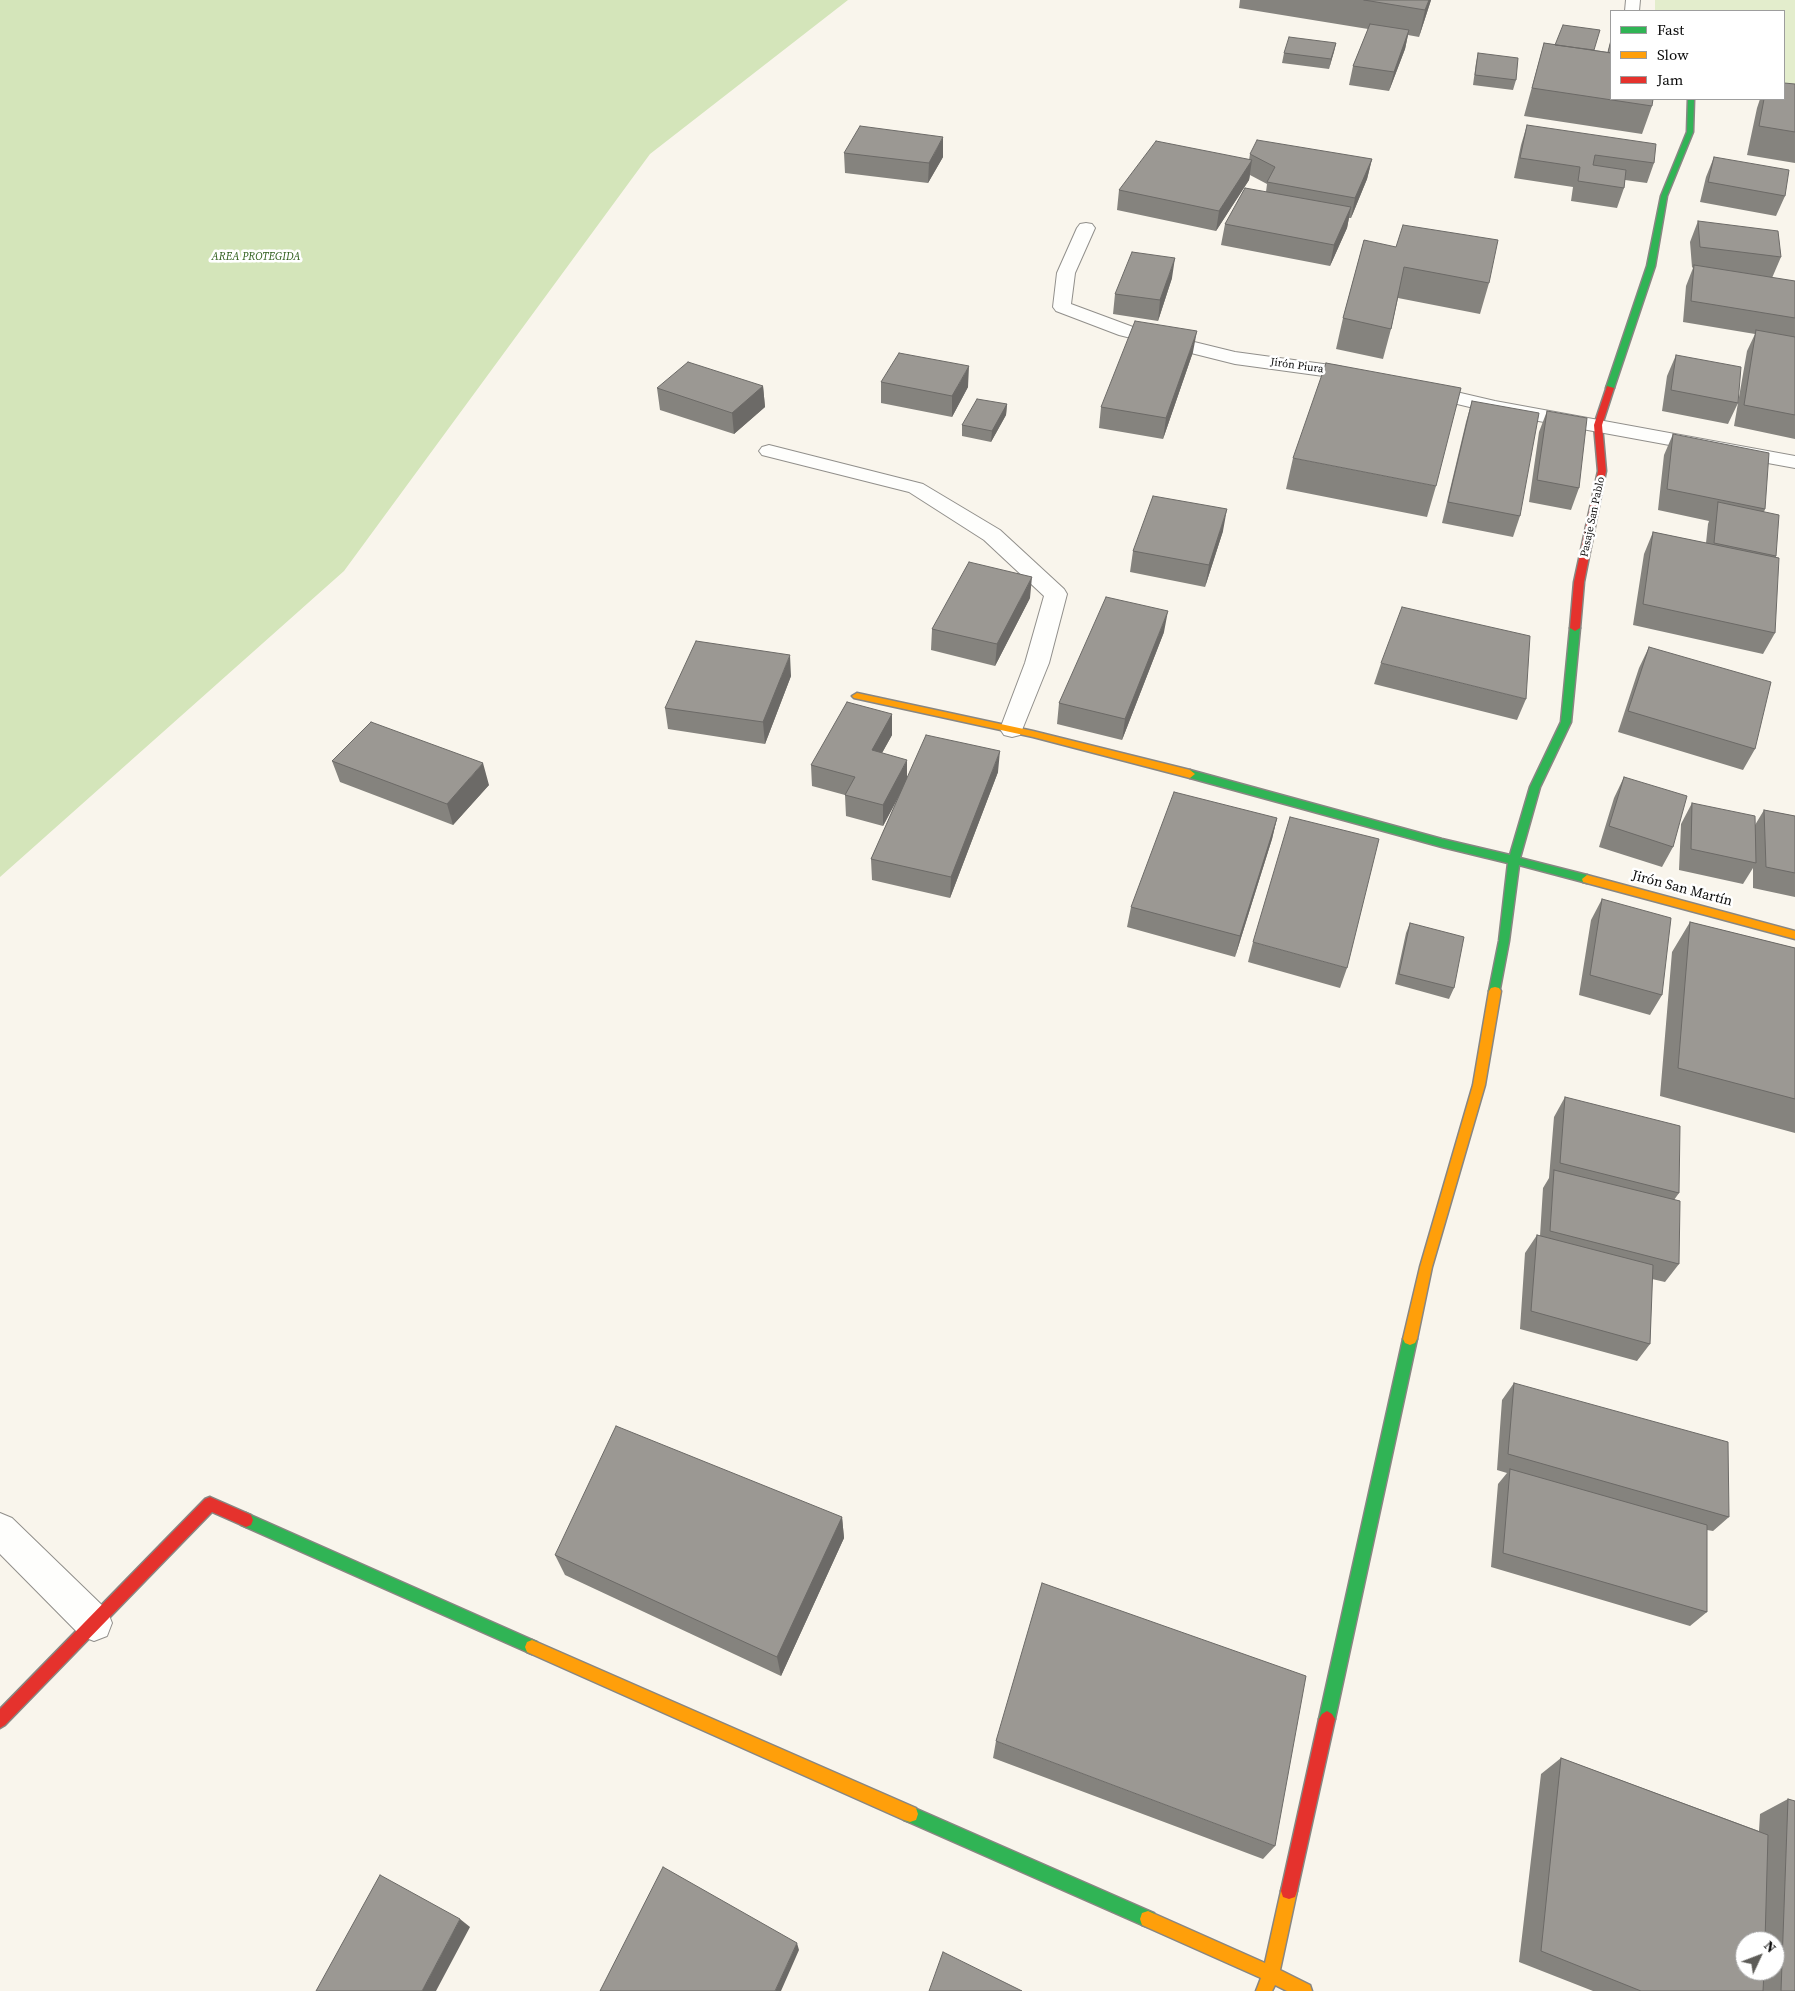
<!DOCTYPE html>
<html>
<head>
<meta charset="utf-8">
<style>
  body { margin:0 }
  #map { position:relative; width:1795px; height:1991px; overflow:hidden; background:#f9f5ec; font-family:"Source Serif 4",serif }
  canvas { display:block }
  .legend { position:absolute; left:1610px; top:10px; width:175px; height:90px; box-sizing:border-box; background:#fff; border:1px solid #9d9d9d; margin:0; padding:6px 9px; list-style:none; font-size:15px; color:#090909 }
  .legend li { display:flex; align-items:center; gap:10px; height:25px }
  .legend b { width:25px; border:1px solid #9d9d9d }
  .north { position:absolute; left:1735px; top:1931px; width:50px; height:50px; box-sizing:border-box; background:#fff; border:1px solid #9d9d9d; border-radius:50%; rotate:47deg; font-size:14px; font-weight:700; line-height:20px; text-align:center; color:#090909 }
  .north::after { content:''; display:block; margin:auto; width:18px; height:22px; background:#5d5c58; clip-path:polygon(50% 0,100% 100%,50% 72%,0 100%) }
</style>
</head>
<body>
<div id="map">
<canvas width="1795" height="1991"></canvas>
<ul class="legend">
<li><b style="height:6px;background:#30b455"></b>Fast</li>
<li><b style="height:6px;background:#ff9f0a"></b>Slow</li>
<li><b style="height:6px;background:#e5322d"></b>Jam</li>
</ul>
<div class="north">N</div>
</div>
<script>
const context = document.querySelector('canvas').getContext('2d');
context.lineJoin = 'round';
function paint(path, color) {
  context.fillStyle = color;
  context.fill(path, 'evenodd');
}
function poly(rows) {
  const path = new Path2D();
  for (const r of rows) {
    path.moveTo(r[0], r[1]);
    for (let i = 2; i < r.length; i += 2) path.lineTo(r[i], r[i + 1]);
  }
  return path;
}
function stroke(path, color, width, dash) {
  context.strokeStyle = color;
  context.lineWidth = width;
  context.lineCap = dash ? 'butt' : 'round';
  context.setLineDash(dash || []);
  context.stroke(path);
}
function write(font, color, halo, rows, align = 'center') {
  context.font = font + ' "Source Serif 4",serif';
  context.lineWidth = 5;
  context.setLineDash([]);
  context.textBaseline = 'middle';
  context.strokeStyle = halo;
  context.fillStyle = color;
  for (const [text, x, y, turn = 0] of rows) {
    context.save();
    context.translate(x, y);
    context.rotate((+turn || 0) * Math.PI / 180);
    context.textAlign = isNaN(turn) ? turn : align;
    if (halo) context.strokeText(text, 0, 0);
    context.fillText(text, 0, 0);
    context.restore();
  }
}
paint(poly([
  [1655,0,1795,0,1795,99,1784,97,1784,11,1655,11]
]), '#e3edcc');
paint(poly([
  [0,0,848,0,650,154,344,571,0,877]
]), '#d4e5ba');
const street = poly([
  [1626,0,1640,0,1639,11,1625,11,1626,0],
  [1086,223,1092,224,1095,228,1075,273,1071,304,1133,327,1235,352,1338,366,1367,373,1370,377,1367,381,1360,383,1338,378,1235,364,1119,335,1056,311,1053,307,1057,273,1077,228,1080,224,1086,223],
  [1422,384,1495,401,1795,456,1795,468,1495,413,1415,394,1412,390,1415,386,1422,384],
  [769,445,923,484,1000,530,1064,589,1067,594,1049,663,1020,735,1012,737,1004,735,1000,729,1025,663,1044,596,984,540,909,492,762,455,759,451,762,447,769,445],
  [0,1513,12,1518,107,1610,112,1623,107,1636,94,1641,81,1636,0,1554,0,1513]
]);
const fast = poly([
  [1688,99,1694,99,1693,132,1667,196,1655,266,1614,388,1607,390,1606,388,1647,266,1661,196,1687,132,1688,99],
  [1575,625,1580,628,1571,722,1540,787,1520,858,1587,875,1592,879,1587,883,1519,865,1509,941,1499,994,1491,994,1489,991,1499,941,1508,863,1442,847,1190,778,1185,774,1190,770,1442,839,1510,855,1530,787,1561,722,1570,628,1575,625],
  [1410,1333,1415,1335,1417,1339,1335,1719,1332,1724,1327,1727,1322,1724,1319,1719,1403,1339,1405,1335,1410,1333],
  [246,1513,537,1642,539,1647,537,1652,532,1654,527,1652,241,1525,239,1520,241,1515,246,1513],
  [910,1806,1154,1913,1156,1919,1154,1925,1148,1927,1142,1925,904,1820,902,1814,904,1808,910,1806]
]);
const slow = poly([
  [857,693,1033,731,1190,770,1195,774,1190,778,1033,737,854,698,852,696,857,693],
  [1587,875,1795,931,1795,939,1583,882,1582,879,1587,875],
  [1495,987,1499,988,1501,991,1485,1085,1432,1267,1417,1339,1415,1343,1410,1345,1405,1343,1403,1339,1420,1267,1473,1085,1489,991,1491,988,1495,987],
  [532,1640,916,1808,918,1814,916,1820,910,1822,904,1820,527,1652,525,1647,527,1642,532,1640],
  [1289,1883,1295,1885,1297,1891,1280,1970,1310,1985,1312,1991,1287,1991,1275,1985,1272,1991,1256,1991,1261,1978,1142,1925,1140,1919,1142,1913,1148,1911,1265,1963,1281,1891,1283,1885,1289,1883]
]);
const jam = poly([
  [1607,386,1614,388,1602,425,1606,471,1584,582,1580,628,1575,631,1570,628,1574,582,1598,471,1594,425,1607,386],
  [210,1497,251,1515,253,1520,251,1525,246,1527,212,1512,5,1725,0,1728,0,1709,205,1499,210,1497],
  [1327,1711,1332,1714,1335,1719,1297,1891,1295,1897,1289,1899,1283,1897,1281,1891,1319,1719,1322,1714,1327,1711]
]);
stroke(street, '#918f8b', 2);
stroke(fast, '#888682', 3);
stroke(slow, '#888682', 3);
stroke(jam, '#888682', 3);
paint(street, '#fefefc');
paint(fast, '#30b455');
paint(slow, '#ff9f0a');
paint(jam, '#e5322d');
paint(poly([
  [1240,0,1431,0,1419,37,1408,35,1405,49,1389,91,1349,85,1353,66,1368,29,1239,8],
  [1611,39,1652,106,1642,134,1524,116,1544,43,1608,52],
  [1336,43,1329,69,1282,63,1284,53],
  [1478,53,1516,80,1513,90,1473,85,1476,63],
  [1795,84,1795,163,1747,155,1757,108,1760,99,1784,99],
  [1527,125,1654,163,1647,183,1625,180,1624,188,1617,208,1571,201,1573,187,1514,178,1521,145],
  [844,153,943,157,928,183,845,173],
  [1250,154,1372,159,1367,179,1351,218,1349,218,1347,228,1330,266,1221,245,1225,224,1266,192,1267,184,1250,175,1249,180,1216,231,1117,210,1119,190,1249,160],
  [1714,157,1785,196,1776,216,1700,202,1706,177],
  [1698,221,1781,257,1772,278,1795,281,1795,439,1734,426,1747,351,1755,334,1683,322,1686,286,1693,268,1692,267,1690,242],
  [1364,240,1489,283,1480,314,1398,298,1391,329,1383,359,1336,349,1343,318],
  [1172,278,1158,321,1113,314,1115,294],
  [1193,352,1163,439,1099,428,1101,407],
  [1676,355,1738,403,1728,424,1662,411,1667,376],
  [881,382,968,387,952,417,881,403],
  [763,386,765,407,734,434,660,410,657,388],
  [1472,401,1520,516,1513,537,1442,523,1466,422],
  [1007,404,1006,415,991,442,962,436,962,425],
  [1547,411,1579,488,1571,510,1529,502,1539,432],
  [1673,434,1765,509,1764,512,1776,556,1775,633,1763,654,1633,625,1644,554,1653,532,1706,543,1708,524,1709,521,1658,510,1664,455],
  [1293,458,1436,486,1427,517,1286,489],
  [1223,531,1205,587,1130,572,1133,551],
  [1030,598,995,666,931,650,932,629],
  [1164,632,1122,740,1057,724,1059,703],
  [1649,647,1755,749,1743,770,1618,732,1639,668],
  [1381,663,1526,699,1517,720,1374,684],
  [791,676,765,744,668,729,665,708],
  [892,714,892,735,882,753,907,778,998,772,950,898,872,880,871,859,900,794,883,826,846,816,845,795,812,786,811,765],
  [332,761,489,785,453,825,340,782],
  [1624,777,1673,847,1662,867,1599,847,1614,798],
  [1692,803,1755,825,1764,810,1795,816,1795,897,1753,888,1753,868,1743,884,1679,870,1681,824],
  [1277,818,1272,839,1235,957,1127,927,1131,907],
  [1602,899,1662,995,1650,1015,1579,995,1591,920],
  [1690,922,1795,948,1795,1133,1660,1096,1672,952],
  [1410,923,1454,988,1449,999,1395,984,1406,933],
  [1253,942,1347,968,1340,988,1248,962],
  [1565,1097,1679,1193,1674,1200,1679,1264,1665,1282,1652,1279,1650,1344,1637,1361,1520,1329,1525,1253,1537,1235,1540,1236,1543,1188,1549,1178,1554,1117],
  [1514,1383,1729,1517,1713,1531,1707,1530,1707,1612,1690,1626,1491,1567,1498,1484,1507,1473,1497,1470,1502,1400],
  [842,1517,844,1538,781,1676,565,1575,555,1555],
  [996,1741,1275,1846,1263,1859,993,1758],
  [1561,1758,1759,1831,1760,1814,1788,1799,1795,1991,1593,1991,1519,1962,1541,1774],
  [1745,1941,1775,1941,1775,1971,1745,1971]
]), '#85837e');
paint(poly([
  [1429,0,1431,0,1419,37,1425,10],
  [1409,30,1405,49,1389,91,1394,72],
  [1336,43,1334,52,1329,69,1331,59],
  [943,137,943,157,928,183,929,163],
  [1372,159,1367,179,1351,218,1355,198],
  [1252,160,1249,180,1216,231,1219,211],
  [1351,207,1347,228,1330,266,1334,245],
  [1175,258,1172,278,1158,321,1160,300],
  [1197,331,1193,352,1163,439,1166,418],
  [969,366,968,387,952,417,952,396],
  [763,386,765,407,734,434,732,413],
  [1007,404,1006,415,991,442,992,431],
  [1227,509,1223,531,1205,587,1209,565],
  [1032,577,1030,598,995,666,997,644],
  [1168,611,1164,632,1122,740,1125,719],
  [790,655,791,676,765,744,763,722],
  [892,714,892,735,872,771,872,750],
  [1000,751,998,772,950,898,951,877],
  [907,760,907,781,883,826,883,805],
  [483,763,489,785,453,825,447,804],
  [1277,818,1272,839,1235,957,1240,936],
  [842,1517,844,1538,781,1676,777,1657],
  [460,1919,470,1927,436,1991,422,1991],
  [797,1943,799,1950,781,1991,775,1991]
]), '#6c6a67');
const building = poly([
  [1364,0,1429,0,1425,10,1364,0],
  [1370,24,1409,30,1394,72,1353,66,1370,24],
  [1563,25,1600,30,1594,50,1555,45,1563,25],
  [1289,37,1336,43,1331,59,1284,53,1289,37],
  [1611,40,1611,53,1608,52,1611,40],
  [1544,43,1611,53,1611,99,1653,99,1652,106,1532,88,1544,43],
  [1478,53,1518,58,1516,80,1475,75,1478,53],
  [1784,83,1795,84,1795,132,1759,126,1764,99,1784,99,1784,83],
  [1527,125,1656,144,1654,163,1595,155,1593,165,1626,170,1624,188,1578,181,1580,167,1520,158,1527,125],
  [860,126,943,137,929,163,844,153,860,126],
  [1257,140,1372,159,1355,198,1267,182,1275,167,1250,154,1257,140],
  [1156,141,1252,160,1219,211,1119,190,1156,141],
  [1714,157,1789,170,1785,196,1708,182,1714,157],
  [1245,188,1351,207,1334,245,1225,224,1245,188],
  [1698,221,1778,231,1781,257,1700,247,1698,221],
  [1403,225,1498,240,1489,283,1404,267,1391,329,1343,318,1364,240,1396,247,1403,225],
  [1132,252,1175,258,1160,300,1115,294,1132,252],
  [1694,265,1795,281,1795,318,1691,301,1694,265],
  [1135,321,1197,331,1166,418,1101,407,1135,321],
  [1756,330,1795,337,1795,415,1744,405,1756,330],
  [899,353,969,366,952,396,881,382,899,353],
  [1676,355,1741,367,1738,403,1671,390,1676,355],
  [688,362,763,386,732,413,657,388,688,362],
  [1326,363,1461,388,1436,486,1293,458,1326,363],
  [977,399,1007,404,992,431,962,425,977,399],
  [1472,401,1539,413,1520,516,1448,502,1472,401],
  [1547,411,1587,418,1579,488,1537,480,1547,411],
  [1673,434,1769,453,1765,509,1667,489,1673,434],
  [1153,496,1227,509,1209,565,1133,551,1153,496],
  [1718,502,1779,515,1776,556,1714,543,1718,502],
  [1653,532,1779,558,1775,633,1643,604,1653,532],
  [969,562,1032,577,997,644,932,629,969,562],
  [1106,597,1168,611,1125,719,1059,703,1106,597],
  [1402,607,1530,636,1526,699,1381,663,1402,607],
  [696,641,790,655,763,722,665,708,696,641],
  [1649,647,1771,682,1755,749,1628,711,1649,647],
  [847,702,892,714,872,750,907,760,883,805,845,795,855,777,811,765,847,702],
  [371,722,483,763,447,804,332,761,371,722],
  [926,735,1000,751,951,877,871,859,926,735],
  [1624,777,1687,796,1673,847,1609,826,1624,777],
  [1174,792,1277,818,1240,936,1131,907,1174,792],
  [1692,803,1755,816,1756,863,1691,849,1692,803],
  [1764,810,1795,816,1795,873,1766,867,1764,810],
  [1290,817,1379,839,1347,968,1253,942,1290,817],
  [1602,899,1671,918,1662,995,1590,975,1602,899],
  [1690,922,1795,948,1795,1099,1678,1068,1690,922],
  [1410,923,1464,937,1454,988,1399,974,1410,923],
  [1565,1097,1680,1126,1679,1193,1560,1163,1565,1097],
  [1554,1170,1680,1201,1679,1264,1550,1231,1554,1170],
  [1537,1235,1653,1265,1650,1344,1531,1311,1537,1235],
  [1514,1383,1728,1442,1729,1517,1508,1454,1514,1383],
  [616,1426,842,1517,777,1657,555,1555,616,1426],
  [1510,1469,1707,1525,1707,1612,1503,1553,1510,1469],
  [1042,1583,1306,1676,1275,1846,996,1741,1042,1583],
  [1561,1758,1768,1835,1765,1941,1745,1941,1745,1971,1764,1971,1763,1991,1641,1991,1541,1951,1561,1758],
  [1788,1799,1795,1801,1795,1991,1781,1991,1788,1799],
  [663,1867,797,1943,775,1991,600,1991,663,1867],
  [380,1875,460,1919,422,1991,316,1991,380,1875],
  [943,1952,1022,1991,929,1991,943,1952]
]);
paint(building, '#9b9893');
stroke(building, '#6c6a67', 1);
write('italic 11px', '#2f5f1c', '#fff', [
  ["AREA PROTEGIDA",256,257]
]);
write('11px', '#090909', '#fff', [
  ["Jirón Piura",1297,366,8],
  ["Pasaje San Pablo",1593,517,-78]
]);
write('14px', '#090909', '#fff', [
  ["Jirón San Martín",1682,889,15]
]);
</script>
</body>
</html>
